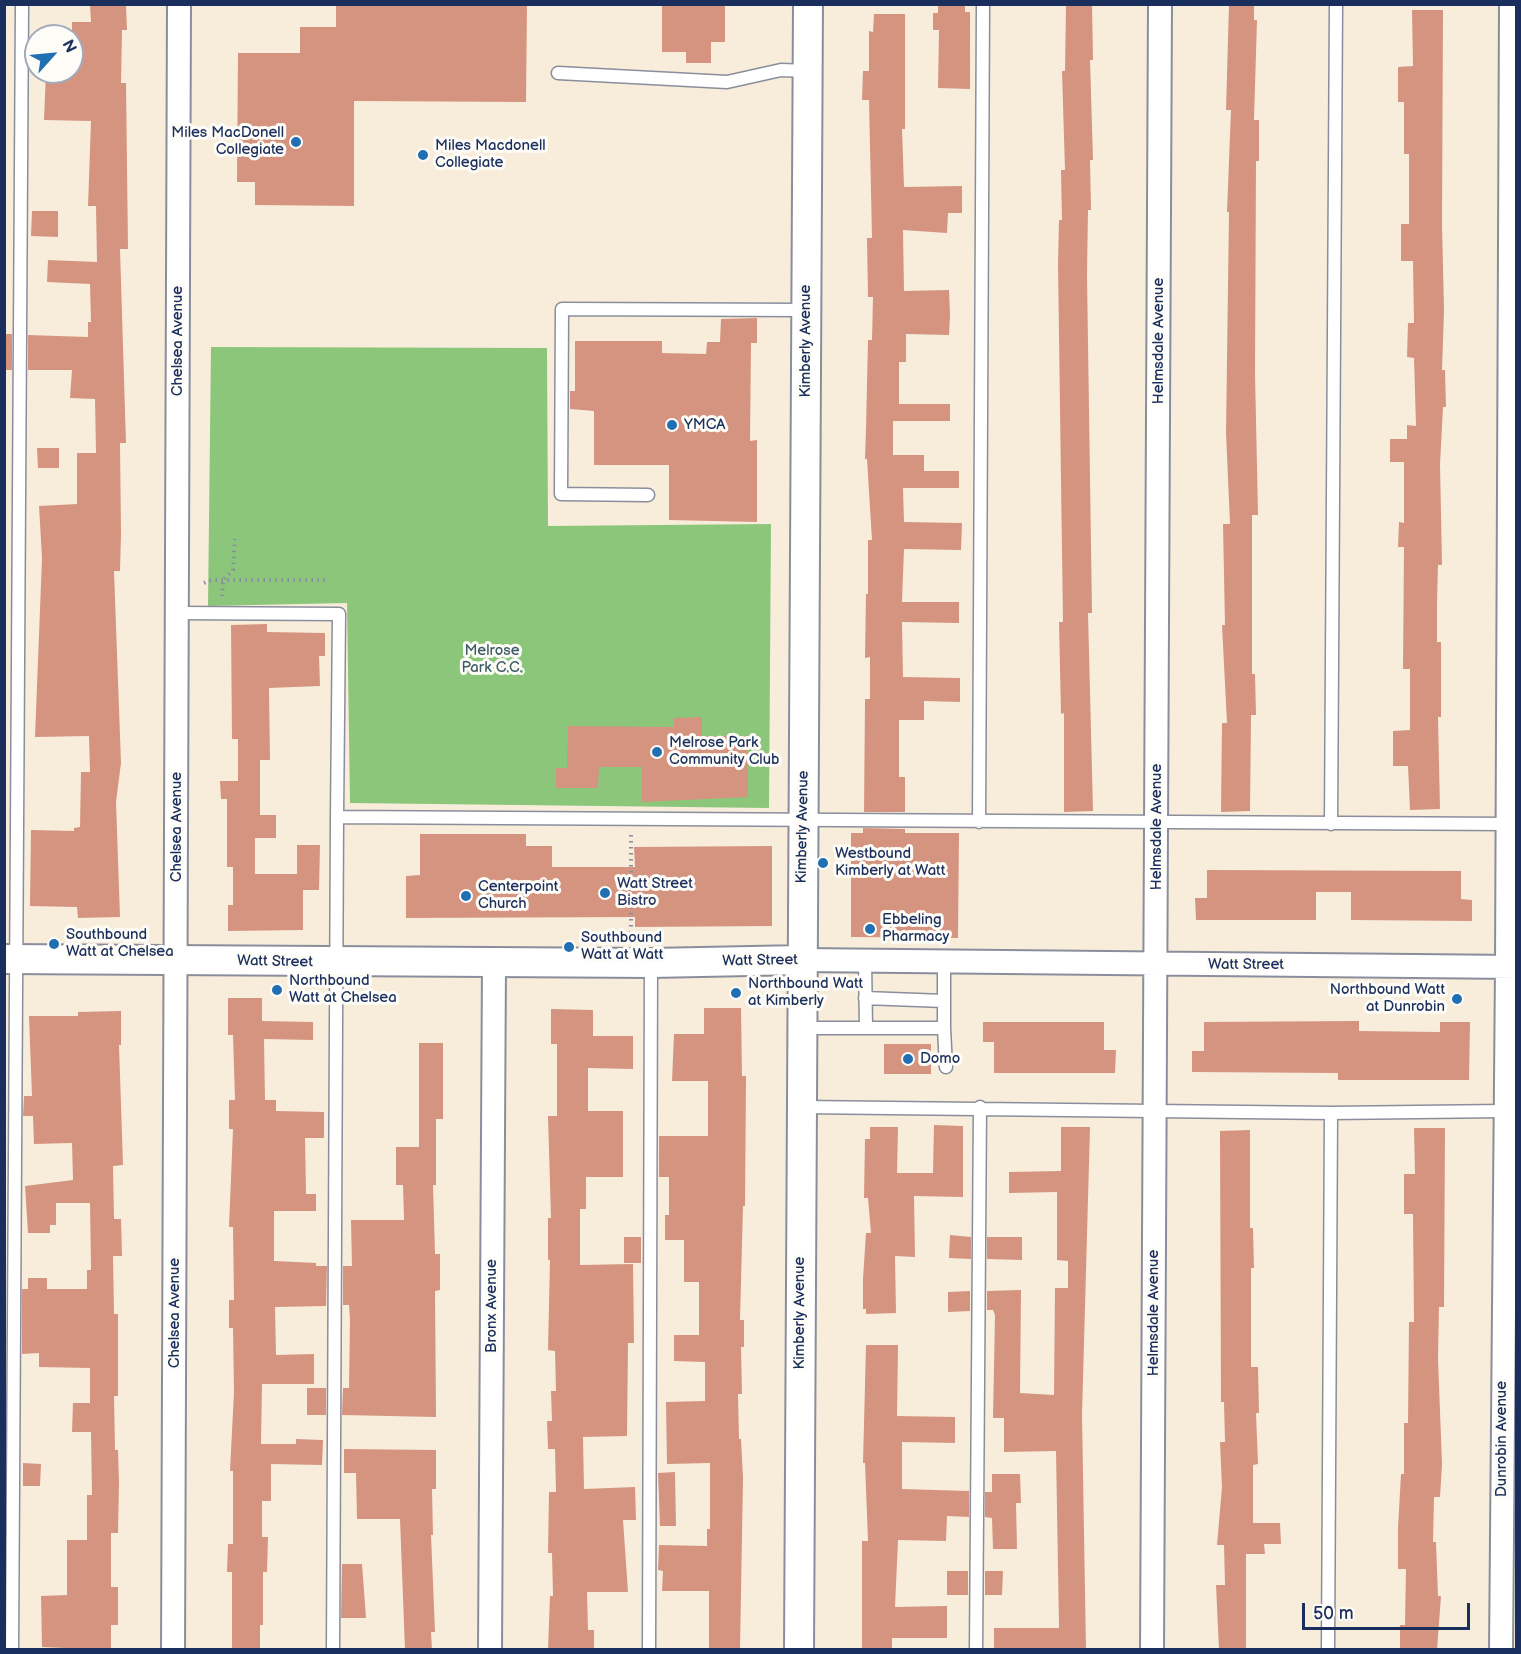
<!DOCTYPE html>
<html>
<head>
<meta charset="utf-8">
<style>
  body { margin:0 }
  #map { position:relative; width:1521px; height:1654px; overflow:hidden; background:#f8eddb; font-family:"Balsamiq Sans",sans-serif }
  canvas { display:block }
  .frame { position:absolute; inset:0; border:6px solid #1b2f5e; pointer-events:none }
  .north { position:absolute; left:24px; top:24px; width:60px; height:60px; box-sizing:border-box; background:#fdfcf7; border:2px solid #a3aaba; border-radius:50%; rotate:63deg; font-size:16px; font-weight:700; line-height:24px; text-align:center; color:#1b2f5e }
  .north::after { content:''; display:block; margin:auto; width:21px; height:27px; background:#1f6fb2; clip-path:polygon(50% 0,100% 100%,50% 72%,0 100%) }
  .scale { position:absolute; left:1302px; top:1603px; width:168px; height:27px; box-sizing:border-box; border:3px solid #1b2f5e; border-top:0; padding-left:8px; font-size:18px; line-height:21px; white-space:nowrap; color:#1b2f5e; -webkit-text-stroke:4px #fdfcf7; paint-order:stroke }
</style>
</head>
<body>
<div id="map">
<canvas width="1521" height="1654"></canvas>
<div class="frame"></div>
<div class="north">N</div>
<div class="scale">50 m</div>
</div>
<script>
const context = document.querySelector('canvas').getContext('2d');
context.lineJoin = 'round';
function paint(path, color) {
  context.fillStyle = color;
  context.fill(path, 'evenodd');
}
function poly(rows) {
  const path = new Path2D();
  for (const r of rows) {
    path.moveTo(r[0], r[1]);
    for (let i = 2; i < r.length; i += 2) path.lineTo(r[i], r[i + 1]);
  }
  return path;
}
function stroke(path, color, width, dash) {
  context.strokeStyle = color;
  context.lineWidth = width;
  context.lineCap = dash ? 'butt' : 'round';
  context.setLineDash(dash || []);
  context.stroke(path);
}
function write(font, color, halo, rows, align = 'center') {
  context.font = font + ' "Balsamiq Sans",sans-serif';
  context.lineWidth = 6;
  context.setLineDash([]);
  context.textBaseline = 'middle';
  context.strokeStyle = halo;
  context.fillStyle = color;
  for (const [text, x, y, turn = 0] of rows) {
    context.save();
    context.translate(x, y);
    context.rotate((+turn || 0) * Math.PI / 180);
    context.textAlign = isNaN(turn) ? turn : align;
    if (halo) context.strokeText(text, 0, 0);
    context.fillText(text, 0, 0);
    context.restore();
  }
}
paint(poly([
  [211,347,547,348,548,526,771,524,769,808,350,803,347,603,208,606]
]), '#8bc67b');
paint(poly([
  [336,4,527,4,526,102,354,101,354,206,255,205,255,182,237,182,238,53,300,53,300,27,336,27],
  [662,4,725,4,725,42,711,42,711,63,686,63,686,52,662,52],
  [938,4,965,4,965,12,970,12,970,89,938,88,939,30,933,30,933,13,938,13],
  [1066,4,1092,4,1093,60,1090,60,1093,160,1090,160,1091,210,1088,210,1087,275,1092,613,1088,613,1093,811,1064,812,1064,713,1061,714,1059,622,1063,622,1058,265,1059,220,1062,220,1061,170,1065,170,1062,71,1065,71],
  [1229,4,1254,4,1254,20,1257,20,1254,120,1259,120,1259,161,1256,161,1255,373,1258,515,1252,515,1252,674,1255,674,1256,715,1251,715,1250,811,1221,812,1222,723,1227,723,1222,625,1225,625,1223,524,1230,524,1226,433,1229,212,1227,212,1231,110,1226,110],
  [90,5,126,5,127,30,122,30,121,83,126,83,128,249,120,249,126,443,120,443,121,534,120,571,114,571,121,763,116,802,120,917,78,918,77,907,30,906,31,830,74,831,74,828,80,827,81,772,90,772,89,736,35,737,42,558,39,506,77,504,77,453,96,453,95,399,70,398,72,370,28,370,28,335,88,337,88,322,91,322,90,284,47,282,48,260,97,262,96,206,88,206,91,121,44,120,46,72,72,72,72,22,91,22],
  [1412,10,1443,10,1442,224,1444,310,1442,370,1445,370,1446,407,1443,407,1440,464,1442,565,1438,565,1437,603,1437,642,1441,642,1441,717,1438,717,1440,809,1410,810,1408,766,1393,766,1393,731,1410,730,1410,669,1403,669,1404,547,1398,547,1399,522,1404,523,1404,462,1390,462,1390,439,1407,439,1407,425,1416,426,1414,358,1407,357,1408,323,1414,323,1413,261,1401,261,1401,224,1409,224,1409,154,1404,154,1404,102,1398,102,1398,67,1413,66],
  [874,14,905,14,905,129,902,129,904,187,962,186,962,213,948,213,947,233,903,230,904,291,949,290,950,315,949,335,906,334,906,362,899,362,899,404,950,404,950,421,893,421,893,455,924,455,924,471,959,471,959,488,903,488,904,522,962,523,961,550,904,549,902,602,959,602,959,623,902,622,903,677,960,678,960,702,924,701,924,720,899,720,899,777,905,777,905,812,864,812,865,699,870,699,870,657,865,658,866,594,868,594,868,540,872,540,867,459,865,459,866,428,868,340,872,340,873,297,868,297,867,238,872,238,869,100,862,100,863,71,869,71,869,31,873,32],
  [32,211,58,211,58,237,31,236],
  [757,318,757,343,751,343,750,441,757,440,757,522,669,520,669,465,594,465,594,411,570,409,570,391,575,391,575,341,662,341,662,353,706,354,707,342,720,342,721,319],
  [4,334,12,334,12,370,4,370],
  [37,448,59,448,59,468,38,468],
  [267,624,267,632,325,633,325,656,319,656,320,686,269,688,270,760,260,760,260,815,276,815,276,838,255,838,255,874,297,874,297,845,320,845,319,890,303,890,303,930,228,931,228,905,233,905,233,867,227,867,227,799,221,799,220,781,238,781,238,739,232,739,231,625],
  [702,717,702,736,747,736,748,797,642,802,642,767,599,767,598,788,556,788,556,768,567,768,568,726,674,727,674,718],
  [863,828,905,829,905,833,959,833,958,938,851,937,851,833,863,833],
  [420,834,526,834,526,846,552,846,552,867,635,867,634,847,772,846,772,926,635,927,635,917,406,918,406,876,420,875],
  [1207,870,1461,871,1461,899,1472,900,1472,921,1351,920,1351,892,1316,892,1316,920,1196,920,1195,898,1207,898],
  [228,998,262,998,262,1021,313,1022,313,1040,264,1039,265,1100,276,1100,276,1111,324,1112,324,1138,305,1138,306,1194,316,1194,316,1211,274,1211,274,1261,316,1263,316,1266,327,1266,326,1306,275,1307,276,1355,314,1354,314,1384,262,1384,261,1444,296,1444,296,1439,323,1440,322,1465,271,1464,271,1501,262,1501,262,1537,268,1537,267,1572,263,1572,263,1625,260,1625,260,1650,232,1650,232,1572,227,1572,228,1544,233,1544,233,1471,230,1471,234,1392,233,1328,229,1328,229,1300,234,1300,233,1227,229,1227,233,1129,229,1129,229,1100,235,1100,233,1035,228,1035],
  [704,1008,741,1008,742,1076,746,1076,745,1206,743,1206,740,1320,744,1320,744,1347,741,1347,742,1394,738,1394,739,1439,741,1439,743,1478,740,1650,709,1650,709,1591,662,1591,663,1571,658,1570,659,1545,707,1546,707,1529,710,1529,710,1463,667,1464,666,1402,705,1401,705,1362,674,1361,674,1335,699,1335,699,1282,684,1282,684,1240,665,1240,665,1215,669,1215,669,1177,659,1177,659,1136,708,1136,708,1081,672,1081,674,1034,704,1034],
  [551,1009,593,1010,593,1036,633,1036,633,1069,588,1068,588,1111,623,1111,623,1177,586,1177,586,1209,580,1209,580,1265,633,1264,634,1343,628,1343,627,1436,583,1437,584,1489,635,1487,636,1520,623,1520,628,1592,587,1592,588,1630,594,1630,594,1650,548,1650,550,1596,553,1596,552,1553,548,1553,549,1492,556,1492,555,1449,548,1449,547,1421,552,1421,551,1391,556,1391,555,1351,548,1350,550,1260,548,1260,548,1218,551,1218,548,1116,557,1116,557,1044,551,1044],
  [121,1011,121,1045,119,1045,123,1165,113,1166,114,1219,121,1219,122,1256,113,1256,114,1314,118,1314,118,1396,114,1396,115,1450,118,1450,119,1483,118,1533,111,1533,111,1587,118,1587,118,1625,111,1625,111,1650,42,1647,41,1596,67,1595,67,1540,87,1540,87,1495,92,1495,91,1432,72,1432,73,1403,90,1403,90,1368,39,1367,39,1353,22,1354,22,1289,28,1289,28,1278,47,1278,47,1289,87,1289,87,1270,91,1270,90,1203,56,1203,56,1225,50,1225,50,1233,28,1233,25,1186,73,1180,72,1143,34,1144,33,1116,23,1116,24,1096,32,1096,29,1016,78,1016,78,1012],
  [1359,1021,1359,1031,1440,1032,1440,1022,1470,1022,1469,1080,1338,1080,1338,1073,1192,1072,1192,1051,1204,1051,1204,1022],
  [983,1022,1104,1022,1104,1050,1116,1050,1115,1073,994,1073,994,1042,983,1042],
  [419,1043,443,1043,443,1119,436,1119,436,1185,433,1185,435,1254,440,1254,440,1290,435,1291,436,1417,342,1415,343,1388,349,1388,350,1320,349,1305,343,1305,343,1266,352,1266,351,1220,404,1220,403,1185,396,1185,396,1147,419,1147],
  [884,1044,931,1044,931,1074,884,1074],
  [934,1125,963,1126,963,1197,914,1196,915,1257,895,1256,896,1313,866,1314,866,1309,863,1309,863,1279,866,1233,871,1233,868,1198,864,1198,865,1139,870,1139,870,1127,898,1127,897,1173,933,1173],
  [1061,1127,1090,1127,1082,1415,1086,1650,994,1650,994,1628,1059,1628,1056,1451,1004,1452,1004,1418,993,1418,995,1315,993,1310,987,1310,987,1291,1021,1290,1020,1393,1054,1395,1055,1288,1068,1288,1068,1261,1057,1260,1057,1192,1009,1193,1009,1172,1061,1171],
  [1414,1128,1445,1128,1444,1307,1439,1307,1438,1359,1442,1464,1440,1497,1434,1497,1433,1542,1436,1542,1438,1596,1441,1596,1437,1650,1400,1650,1400,1625,1405,1625,1406,1569,1398,1569,1398,1528,1401,1474,1404,1474,1404,1423,1408,1423,1409,1322,1414,1322,1413,1214,1404,1214,1404,1174,1415,1174],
  [1250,1130,1250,1228,1253,1228,1254,1268,1251,1268,1251,1367,1258,1367,1259,1413,1256,1413,1258,1464,1253,1465,1253,1523,1280,1523,1281,1544,1264,1544,1265,1554,1246,1554,1246,1650,1219,1650,1216,1585,1225,1585,1224,1545,1217,1545,1222,1487,1220,1442,1225,1442,1224,1402,1221,1402,1220,1131],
  [950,1235,971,1237,971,1259,949,1258],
  [624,1237,641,1237,641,1263,624,1263],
  [987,1237,1022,1237,1022,1260,987,1259],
  [970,1291,970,1311,948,1312,948,1292],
  [866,1345,898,1345,897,1416,955,1417,955,1443,902,1442,902,1489,969,1491,969,1517,947,1516,946,1541,898,1540,895,1607,947,1606,947,1638,892,1638,892,1650,862,1650,862,1541,868,1541,865,1463,863,1463],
  [307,1388,326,1388,326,1415,307,1415],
  [344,1449,436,1450,436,1489,432,1489,433,1535,431,1535,435,1632,431,1632,432,1650,405,1650,400,1519,357,1519,356,1473,344,1473],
  [23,1463,41,1464,40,1486,23,1486],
  [675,1472,676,1526,660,1526,658,1473],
  [992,1474,1020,1474,1021,1503,1016,1503,1017,1549,993,1549,992,1518,985,1517,985,1492,992,1492],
  [342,1564,362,1564,366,1618,341,1618],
  [947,1571,968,1571,968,1595,947,1595],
  [985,1571,1003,1571,1002,1595,985,1595]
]), '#d59480');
const service = poly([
  [558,73,727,82,781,70,807,71],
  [648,495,561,494,562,309,806,310],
  [178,613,339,614,337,817],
  [979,822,983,4],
  [1331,824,1336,4],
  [944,962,944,1028],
  [865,998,944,1001],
  [802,1028,866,1028,865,960],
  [866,1028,944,1028,946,1067],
  [801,1107,1331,1113,1504,1111],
  [12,1650,22,4],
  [333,1650,337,817,1508,824],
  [649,1650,651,963],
  [976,1650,980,1107],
  [1328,1650,1331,1113]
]);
const minor = poly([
  [801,960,1516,967],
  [173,1650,179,4],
  [490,1650,494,963],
  [1152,1650,1160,4],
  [1501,1650,1507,967,1511,4]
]);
const tertiary = poly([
  [4,959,651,963,801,960],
  [799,1650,808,4]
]);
stroke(service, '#8a8e9c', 15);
stroke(minor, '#8a8e9c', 26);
stroke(tertiary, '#8a8e9c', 32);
stroke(poly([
  [204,583,212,580,329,580],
  [222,596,223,580,233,570,235,539],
  [631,835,631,939]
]), '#8a8e9c', 4, [1.5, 4.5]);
stroke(service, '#fff', 12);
stroke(minor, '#fff', 22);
stroke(tertiary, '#fff', 28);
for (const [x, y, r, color] of [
  [296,142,6,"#1f6fb2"],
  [423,155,6,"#1f6fb2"],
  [672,425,6,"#1f6fb2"],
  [657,752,6,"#1f6fb2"],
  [823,863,6,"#1f6fb2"],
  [605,893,6,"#1f6fb2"],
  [466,896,6,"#1f6fb2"],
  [870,929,6,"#1f6fb2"],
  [54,944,6,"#1f6fb2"],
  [569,947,6,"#1f6fb2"],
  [277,990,6,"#1f6fb2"],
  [736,993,6,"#1f6fb2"],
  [1457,999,6,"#1f6fb2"],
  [908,1059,6,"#1f6fb2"]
]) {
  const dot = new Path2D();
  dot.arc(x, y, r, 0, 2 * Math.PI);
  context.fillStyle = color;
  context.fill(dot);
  stroke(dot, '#fdfcf7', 2);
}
write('15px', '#1b2f5e', '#fdfcf7', [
  ["Miles MacDonell",284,133,"right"],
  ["Collegiate",284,150,"right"],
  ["Miles Macdonell",435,146],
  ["Collegiate",435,163],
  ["YMCA",684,425],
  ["Melrose Park",669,743],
  ["Community Club",669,760],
  ["Westbound",835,854],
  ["Kimberly at Watt",835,871],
  ["Watt Street",617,884],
  ["Bistro",617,901],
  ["Centerpoint",478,887],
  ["Church",478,904],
  ["Ebbeling",882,920],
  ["Pharmacy",882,937],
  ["Southbound",66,935],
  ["Watt at Chelsea",66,952],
  ["Southbound",581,938],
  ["Watt at Watt",581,955],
  ["Northbound",289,981],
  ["Watt at Chelsea",289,998],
  ["Northbound Watt",748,984],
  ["at Kimberly",748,1001],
  ["Northbound Watt",1445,990,"right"],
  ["at Dunrobin",1445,1007,"right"],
  ["Domo",920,1059]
], 'left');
write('15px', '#1b2f5e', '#fdfcf7', [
  ["Chelsea Avenue",178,341,-90],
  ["Kimberly Avenue",806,341,-90],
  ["Helmsdale Avenue",1159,341,-90],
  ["Chelsea Avenue",177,827,-90],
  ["Kimberly Avenue",803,827,-89],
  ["Helmsdale Avenue",1157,827,-90],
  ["Watt Street",760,961,-1],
  ["Watt Street",275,962,1],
  ["Watt Street",1246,965],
  ["Bronx Avenue",492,1306,-90],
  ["Chelsea Avenue",175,1313,-90],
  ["Kimberly Avenue",800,1313,-90],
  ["Helmsdale Avenue",1154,1313,-90],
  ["Dunrobin Avenue",1502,1439,-90]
]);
write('15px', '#3d5c67', '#fdfcf7', [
  ["Melrose",492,651],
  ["Park C.C.",492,668]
]);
</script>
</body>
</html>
